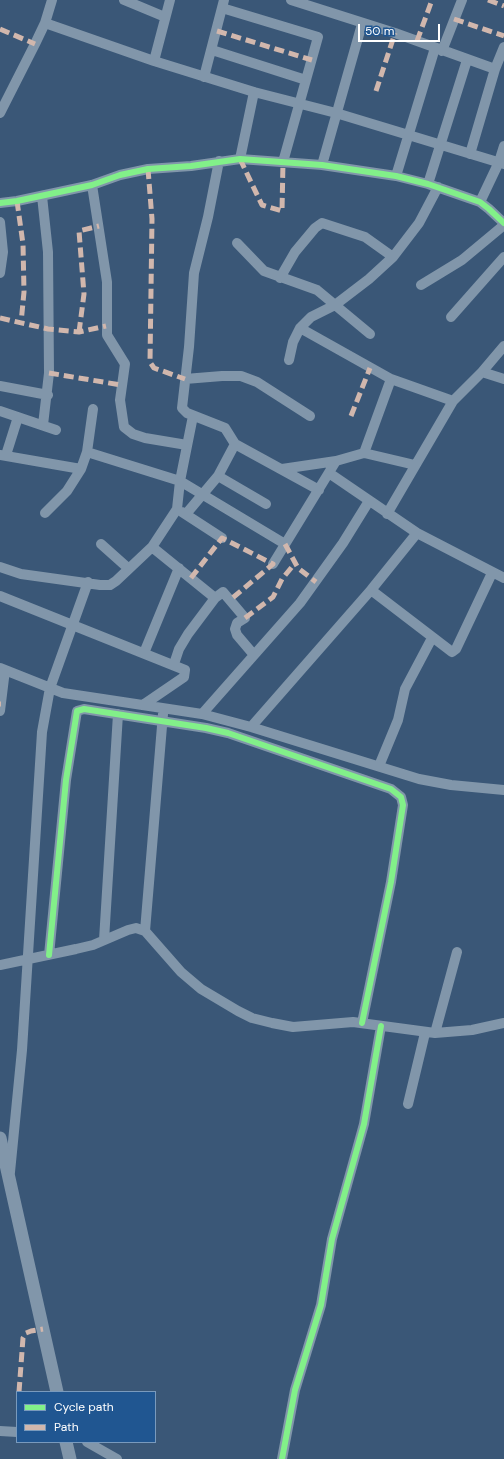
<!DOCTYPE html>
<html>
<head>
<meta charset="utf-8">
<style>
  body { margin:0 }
  #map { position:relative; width:504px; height:1459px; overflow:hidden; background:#3a5777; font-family:"DM Sans",sans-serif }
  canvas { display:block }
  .legend { position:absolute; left:16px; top:1391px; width:140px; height:52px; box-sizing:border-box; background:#205691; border:1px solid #799abd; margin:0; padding:5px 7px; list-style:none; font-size:12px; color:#fff }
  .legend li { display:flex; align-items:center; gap:8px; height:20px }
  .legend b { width:20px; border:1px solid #799abd }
  .scale { position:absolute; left:358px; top:24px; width:82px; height:18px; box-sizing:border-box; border:2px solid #fff; border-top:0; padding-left:5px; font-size:12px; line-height:14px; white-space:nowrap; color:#fff; -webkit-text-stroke:3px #205691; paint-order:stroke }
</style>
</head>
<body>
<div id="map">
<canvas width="504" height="1459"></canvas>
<ul class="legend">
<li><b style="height:5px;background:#82f089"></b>Cycle path</li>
<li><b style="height:5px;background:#d1b7ad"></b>Path</li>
</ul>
<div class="scale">50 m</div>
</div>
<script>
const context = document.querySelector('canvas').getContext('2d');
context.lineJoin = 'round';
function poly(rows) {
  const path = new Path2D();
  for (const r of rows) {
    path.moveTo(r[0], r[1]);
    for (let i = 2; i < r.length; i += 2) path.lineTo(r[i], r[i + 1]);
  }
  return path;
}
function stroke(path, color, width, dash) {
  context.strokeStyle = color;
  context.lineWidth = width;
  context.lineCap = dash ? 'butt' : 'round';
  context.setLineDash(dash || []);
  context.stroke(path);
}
stroke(poly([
  [124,0,165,17],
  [291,0,395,33,495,69],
  [222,8,318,37,283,162],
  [45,23,154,61,254,92,336,113,504,164],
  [212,50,306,80],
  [442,51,462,0],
  [154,61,170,0],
  [204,77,224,0],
  [0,113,35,44,45,23,52,0],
  [470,154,495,69,504,47],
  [240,159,254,92],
  [219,161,208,217,194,273,189,347,182,408,187,413,225,428,235,444,319,490],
  [322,165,362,24],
  [396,176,435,48],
  [428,184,467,60],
  [92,185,107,282,107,335,125,364,120,400,124,427,133,434,145,438,187,445],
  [42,196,48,252,49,373,43,425],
  [480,202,499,162,504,146],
  [0,203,17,201,92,185,120,175,148,169,191,166,240,159,322,165,396,176,428,184,480,202,489,209,504,223],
  [0,222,3,252,0,273],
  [237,243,264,271,317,290,370,334],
  [280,278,295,252,315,228,322,223,365,237,393,257],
  [421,285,462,260,504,225],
  [451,317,504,257],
  [300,328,391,379,453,401,387,514],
  [289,360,293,342,300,328,311,317,335,305,369,279,393,257,419,223,438,187],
  [482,372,504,346],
  [185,379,222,376,241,376,257,382,310,416],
  [0,386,48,395],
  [453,401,482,372,504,379],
  [0,411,56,430],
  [87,452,180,481,285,544],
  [364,453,391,379],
  [0,455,81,469,87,452,93,409],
  [6,455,18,417],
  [282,469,336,461],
  [329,473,417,533,504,578],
  [218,476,266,504],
  [182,512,222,538],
  [45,513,67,491,81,469],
  [186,514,218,476,235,444],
  [101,544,129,569],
  [152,547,215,598],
  [273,564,336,461,364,453,415,465],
  [0,567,21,574,100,585,110,585,116,581,152,547,177,509,180,481,193,416],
  [371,590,452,652,456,649,492,573],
  [0,596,185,670,184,677,143,705],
  [144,653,179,568],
  [174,664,179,649,188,634,215,598,223,592,245,618,237,623,235,629,237,635,254,655],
  [0,668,63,693,202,714,251,727,419,779,451,785,504,790],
  [0,711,5,670],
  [202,714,300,603,343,543,369,501],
  [251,727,371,590,417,533],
  [379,766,398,720,405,689,432,638],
  [145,931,163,714],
  [104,940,118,714],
  [49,955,66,780,77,711,84,709,206,728,228,733,391,789,401,797,403,805,391,882,362,1023],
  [0,965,76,949,93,945,128,930,136,928,145,931,181,972,201,989,238,1011,252,1018,272,1023,293,1027,353,1022,435,1033,472,1030,504,1023],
  [435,1033,457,952],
  [408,1104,425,1033],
  [10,1172,22,1050,42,732,50,688,88,582],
  [0,1431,17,1432],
  [87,1442,117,1459],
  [282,1459,295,1390,321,1305,332,1239,364,1124,381,1026]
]), '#8196aa', 10);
stroke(poly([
  [0,1138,57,1392],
  [66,1442,70,1459]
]), '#8196aa', 13);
stroke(poly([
  [488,0,504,6],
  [454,19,504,36],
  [0,29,35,44],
  [217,31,312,60],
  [417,41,432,0],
  [376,91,395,33],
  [240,159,262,205,282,211,283,162],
  [148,169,152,219,150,362,154,368,185,379],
  [17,201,23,244,24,292,21,323],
  [0,318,48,329,79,332,106,326],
  [79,332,84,294,79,231,99,226],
  [49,373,121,385],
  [351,416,370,368],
  [285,544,298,568,316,582],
  [191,578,222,538,273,564,230,600],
  [245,618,273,597,282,579,296,562],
  [0,704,1,704],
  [19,1392,23,1338,26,1333,31,1331,43,1329]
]), '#d1b7ad', 5, [10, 5]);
stroke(poly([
  [0,203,17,201,92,185,120,175,148,169,191,166,240,159,322,165,396,176,428,184,480,202,489,209,504,223],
  [49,955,66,780,77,711,84,709,206,728,228,733,391,789,401,797,403,805,391,882,362,1023],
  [282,1459,295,1390,321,1305,332,1239,364,1124,381,1026]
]), '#82f089', 6);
</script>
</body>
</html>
